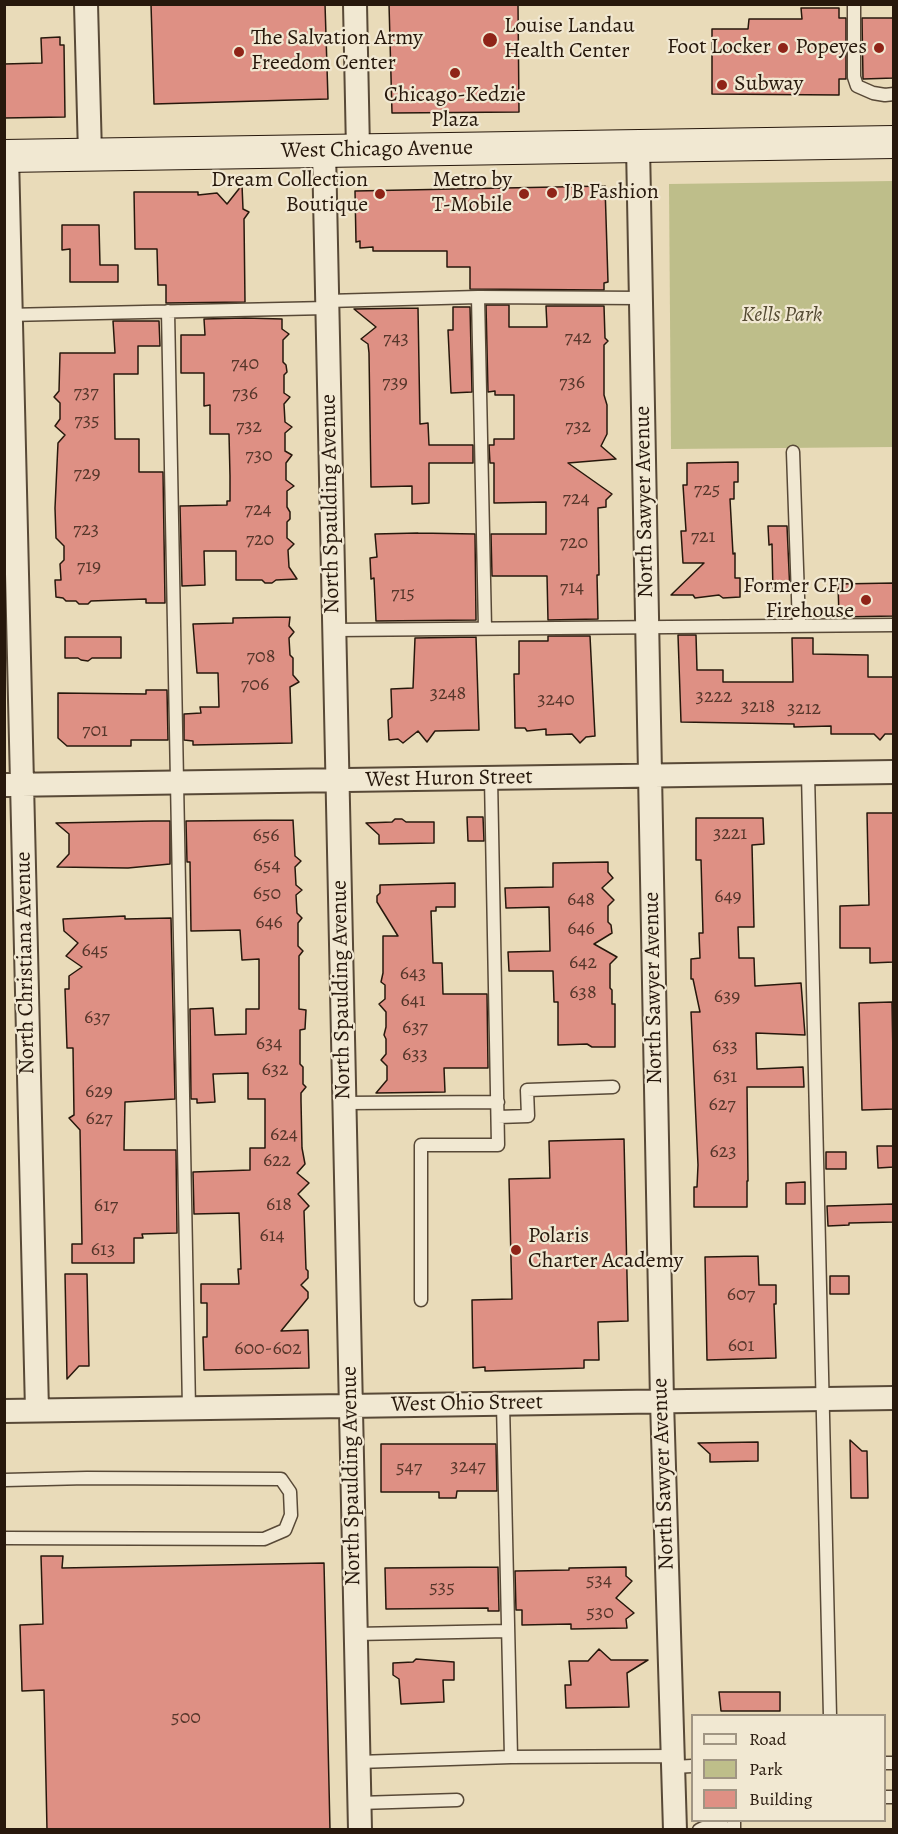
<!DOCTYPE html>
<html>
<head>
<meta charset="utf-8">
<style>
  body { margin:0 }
  #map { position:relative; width:898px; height:1834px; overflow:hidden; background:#e9dbb9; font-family:Alegreya,serif }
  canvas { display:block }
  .frame { position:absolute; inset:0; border:6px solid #27180c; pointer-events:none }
  .legend { position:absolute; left:691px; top:1714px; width:195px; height:108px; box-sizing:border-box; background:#f1e8d2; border:2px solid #a09583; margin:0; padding:8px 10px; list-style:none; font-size:18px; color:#27180c }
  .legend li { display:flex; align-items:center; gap:12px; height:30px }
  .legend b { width:30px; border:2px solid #a09583 }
</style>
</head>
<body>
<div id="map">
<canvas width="898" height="1834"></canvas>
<div class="frame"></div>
<ul class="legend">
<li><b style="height:8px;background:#f1e8d2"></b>Road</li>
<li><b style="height:16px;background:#bebe8a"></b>Park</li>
<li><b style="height:16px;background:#de9084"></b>Building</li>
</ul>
</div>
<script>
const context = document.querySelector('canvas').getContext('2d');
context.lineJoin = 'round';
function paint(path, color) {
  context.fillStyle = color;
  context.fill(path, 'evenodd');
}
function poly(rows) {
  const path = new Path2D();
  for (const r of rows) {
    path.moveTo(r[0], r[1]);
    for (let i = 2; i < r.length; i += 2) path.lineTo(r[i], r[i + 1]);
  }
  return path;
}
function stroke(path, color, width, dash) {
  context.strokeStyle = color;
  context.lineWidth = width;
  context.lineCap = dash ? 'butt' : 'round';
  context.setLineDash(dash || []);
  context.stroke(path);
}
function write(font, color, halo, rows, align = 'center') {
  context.font = font + ' Alegreya,serif';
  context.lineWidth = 4.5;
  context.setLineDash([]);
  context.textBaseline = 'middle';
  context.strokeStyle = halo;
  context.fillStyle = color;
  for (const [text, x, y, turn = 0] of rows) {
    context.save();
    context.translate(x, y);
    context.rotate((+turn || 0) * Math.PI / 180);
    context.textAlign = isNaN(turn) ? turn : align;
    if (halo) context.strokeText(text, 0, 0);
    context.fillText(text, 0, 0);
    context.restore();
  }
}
paint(poly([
  [893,181,893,447,671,449,669,184]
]), '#bebe8a');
const building = poly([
  [151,4,325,4,328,99,154,104,151,4],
  [389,4,518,4,519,112,392,113,389,4],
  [801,8,839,8,839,18,846,18,846,79,839,79,839,95,712,94,712,29,748,29,749,19,802,19,801,8],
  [862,18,894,18,894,78,863,79,862,18],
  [60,37,60,45,64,45,65,117,4,118,4,64,42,63,41,38,60,37],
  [242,185,243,209,249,212,244,219,245,302,166,303,166,285,158,285,157,249,135,249,134,192,198,192,198,195,217,193,227,204,242,185],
  [605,186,608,282,604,283,604,290,470,289,470,267,447,267,447,251,373,251,373,247,360,248,360,241,356,242,355,191,605,186],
  [62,225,99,225,100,265,118,265,118,282,70,282,70,249,62,250,62,225],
  [486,305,509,305,509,327,547,327,546,306,604,306,605,338,608,341,604,345,604,395,607,405,607,434,601,446,616,459,568,463,612,494,606,500,606,507,598,508,599,575,597,575,598,619,548,620,547,576,492,576,491,534,546,534,546,502,494,503,494,463,490,463,489,445,494,445,494,439,514,439,514,395,495,395,495,391,488,392,486,305],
  [453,307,470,307,472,392,451,393,448,330,453,330,453,307],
  [418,308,420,424,428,423,429,445,473,445,473,463,429,463,429,503,412,504,412,486,371,487,369,353,368,344,361,339,376,327,354,309,418,308],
  [245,318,282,319,282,329,289,334,283,340,283,362,286,365,287,372,284,375,284,393,290,397,284,404,285,422,292,427,285,433,285,451,292,455,286,463,286,480,294,486,287,491,287,507,290,512,290,519,287,522,287,538,294,544,288,550,289,567,297,579,276,580,272,583,265,583,262,580,236,580,236,551,204,551,205,585,182,586,180,506,227,505,227,501,230,501,230,476,229,434,210,434,210,405,204,406,204,373,181,373,181,335,205,335,204,319,245,318],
  [113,321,159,321,160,346,138,346,138,374,114,374,115,439,139,439,139,472,163,472,165,603,146,603,146,599,91,601,88,604,79,604,76,601,66,601,63,598,56,597,55,580,61,580,60,564,64,560,64,546,56,538,55,508,58,443,65,435,55,426,60,419,60,403,54,397,59,391,60,353,115,353,113,321],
  [738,462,738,482,734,482,734,499,730,499,733,554,735,553,735,578,740,578,740,597,723,598,719,595,695,598,693,595,671,595,704,563,683,563,681,531,686,531,683,485,687,485,687,463,738,462],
  [768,526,787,526,790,593,773,593,772,544,769,545,768,526],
  [418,533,475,534,476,620,376,621,374,578,371,579,370,558,377,557,375,534,418,533],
  [894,583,894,616,839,617,838,584,894,583],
  [290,617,289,626,294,632,289,638,290,655,293,658,293,675,299,682,290,687,292,743,193,745,193,741,184,740,184,714,201,713,200,707,219,707,218,673,197,673,193,624,233,623,233,618,290,617],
  [678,635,696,635,697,670,723,670,723,682,793,682,792,638,813,638,813,654,868,655,868,677,894,677,894,734,885,734,880,740,874,734,831,734,831,726,794,727,794,724,681,722,678,635],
  [548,636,590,636,595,736,586,737,580,743,572,734,546,735,546,729,527,731,525,728,515,728,514,674,519,674,519,641,548,641,548,636],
  [65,637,121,637,121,658,92,658,88,661,81,660,78,658,65,658,65,637],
  [476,637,479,730,435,731,427,742,418,731,403,743,398,739,389,740,388,720,392,717,391,689,413,688,415,638,476,637],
  [146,690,167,690,168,740,131,740,131,746,67,746,58,738,58,693,146,694,146,690],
  [867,813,894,813,894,962,870,963,870,948,840,948,840,906,869,905,867,813],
  [467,817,483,817,484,841,468,841,467,817],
  [696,818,763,818,764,844,752,845,754,927,738,927,739,958,754,958,755,986,801,983,805,1035,756,1033,757,1069,803,1067,804,1087,747,1087,748,1181,747,1181,747,1207,694,1207,694,1187,697,1187,698,1165,691,1012,700,1012,693,979,691,979,691,959,700,958,699,933,703,933,701,860,696,860,696,818],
  [395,819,402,819,406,822,434,822,434,843,379,844,379,835,366,823,392,822,395,819],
  [293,820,295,856,301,861,295,867,296,885,302,890,296,895,297,913,302,918,298,923,298,946,303,951,299,956,299,1009,306,1010,305,1029,300,1030,300,1064,303,1067,303,1084,306,1087,301,1093,301,1101,302,1148,305,1164,297,1173,309,1183,298,1194,309,1206,304,1211,306,1269,308,1271,308,1278,301,1285,308,1292,308,1298,281,1331,308,1330,309,1368,204,1370,203,1337,207,1337,207,1303,201,1303,201,1284,239,1284,238,1269,241,1269,239,1213,194,1214,193,1172,250,1170,250,1148,265,1148,265,1099,248,1099,248,1073,213,1074,215,1102,197,1103,197,1099,191,1099,190,1009,213,1008,215,1035,246,1034,246,1009,259,1009,259,959,242,960,240,930,191,931,190,862,187,862,186,821,293,820],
  [153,821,170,821,170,864,128,868,57,867,69,854,69,834,56,823,153,821],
  [608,862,608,872,613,878,602,888,614,900,608,906,608,922,611,925,612,933,594,944,617,957,610,964,610,988,612,990,612,1004,615,1004,615,1047,592,1047,587,1044,558,1045,558,1002,554,1002,553,971,509,971,508,952,550,951,549,907,506,908,505,888,553,887,553,863,608,862],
  [455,883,455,907,436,907,436,911,431,911,433,963,442,963,443,994,487,994,488,1068,444,1068,445,1092,376,1093,387,1080,387,1066,381,1060,386,1054,386,1039,384,1035,386,1027,386,1012,379,1004,385,999,385,985,381,982,383,973,383,936,398,936,377,902,377,896,380,893,380,885,455,883],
  [125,916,125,919,171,918,175,1099,125,1102,124,1150,176,1150,177,1233,142,1234,143,1238,134,1238,134,1263,72,1263,72,1244,82,1244,80,1130,69,1118,74,1115,73,1048,67,1048,65,989,69,989,69,976,82,967,66,956,78,943,64,931,63,919,125,916],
  [892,1002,894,1109,862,1110,859,1003,892,1002],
  [624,1139,628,1321,598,1322,599,1360,584,1360,584,1368,485,1371,485,1367,473,1368,472,1300,512,1299,509,1179,550,1178,549,1141,624,1139],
  [877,1146,894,1146,894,1167,878,1168,877,1146],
  [826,1152,846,1152,846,1169,826,1169,826,1152],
  [805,1182,805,1204,786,1204,786,1183,805,1182],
  [894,1204,894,1222,849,1223,849,1225,828,1226,827,1206,894,1204],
  [758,1256,759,1285,776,1285,776,1304,774,1304,776,1358,707,1360,705,1257,758,1256],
  [65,1274,87,1274,89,1366,79,1366,67,1379,65,1274],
  [830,1276,849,1276,849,1294,830,1294,830,1276],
  [850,1440,862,1451,867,1451,868,1498,851,1498,850,1440],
  [758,1442,758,1461,710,1462,710,1454,698,1443,758,1442],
  [381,1444,496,1444,497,1491,457,1491,456,1498,439,1498,439,1492,381,1492,381,1444],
  [41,1556,63,1556,62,1568,324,1563,330,1830,47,1830,44,1690,22,1691,20,1625,43,1624,41,1556],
  [498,1567,499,1611,488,1611,488,1608,386,1609,385,1568,498,1567],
  [626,1567,626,1576,632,1581,616,1598,634,1613,626,1619,627,1628,571,1629,571,1624,522,1625,522,1610,516,1610,515,1571,569,1570,569,1568,626,1567],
  [599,1649,611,1660,648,1660,627,1673,629,1707,566,1708,565,1685,571,1685,569,1661,588,1661,599,1649],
  [416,1659,454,1662,454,1680,443,1680,444,1702,401,1704,399,1679,393,1675,393,1663,413,1662,416,1659],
  [719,1692,780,1692,780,1711,721,1711,719,1692]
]);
paint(building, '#de9084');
stroke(building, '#27180c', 1.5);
const lane = poly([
  [854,4,854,77,857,86,873,93,885,95,894,94],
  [478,297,485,628],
  [327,301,478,297,641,298],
  [168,311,189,1408],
  [7,315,327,308],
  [793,452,799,626],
  [334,630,894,625],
  [808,774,830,1716],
  [344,1103,498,1102],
  [498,1117,528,1116,527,1090,613,1087],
  [421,1300,421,1145,498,1145,491,778],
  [503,1404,511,1757],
  [5,1480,87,1478,281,1479,290,1492,291,1515,285,1530,264,1539,6,1538],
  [355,1634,508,1631],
  [358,1762,511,1757,673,1756],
  [884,1763,894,1763],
  [673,1767,692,1766],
  [884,1797,894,1797],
  [359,1803,457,1800],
  [734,1820,734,1830],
  [699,1830,703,1828,724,1827,728,1830]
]);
const street = poly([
  [86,4,90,154],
  [355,4,358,150],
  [638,146,662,1401,675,1830],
  [324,151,360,1830],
  [7,156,37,1410],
  [4,785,894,772],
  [4,1411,894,1398]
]);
const secondary = poly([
  [4,156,894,142]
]);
stroke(lane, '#584937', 15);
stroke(street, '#584937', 26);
stroke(secondary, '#27180c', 34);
stroke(lane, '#f1e8d2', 12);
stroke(street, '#f1e8d2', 22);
stroke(secondary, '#f1e8d2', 32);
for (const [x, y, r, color] of [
  [490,40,8,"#8f2418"],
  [783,48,6,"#8f2418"],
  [879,48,6,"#8f2418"],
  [239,52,6,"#8f2418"],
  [455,73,6,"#8f2418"],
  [722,85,6,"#8f2418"],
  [552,193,6,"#8f2418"],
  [380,194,6,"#8f2418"],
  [524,194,6,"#8f2418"],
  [866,600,6,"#8f2418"],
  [516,1250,6,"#8f2418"]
]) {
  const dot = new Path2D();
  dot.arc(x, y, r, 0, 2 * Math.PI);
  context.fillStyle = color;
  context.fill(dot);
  stroke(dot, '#f1e8d2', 2);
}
write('20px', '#55362a', null, [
  ["742",578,338],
  ["743",396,339],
  ["740",245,364],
  ["739",395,383],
  ["736",572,383],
  ["737",86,393],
  ["736",245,394],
  ["735",87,421],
  ["732",249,427],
  ["732",578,427],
  ["730",259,456],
  ["729",87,474],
  ["725",707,490],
  ["724",576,499],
  ["724",258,510],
  ["723",86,530],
  ["721",703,537],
  ["720",260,540],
  ["720",574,543],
  ["719",89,567],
  ["714",572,588],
  ["715",403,594],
  ["708",261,657],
  ["706",255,685],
  ["3248",448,694],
  ["3222",714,697],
  ["3240",556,700],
  ["3218",758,707],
  ["3212",804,709],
  ["701",95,731],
  ["3221",730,834],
  ["656",266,836],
  ["654",267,866],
  ["650",267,894],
  ["649",728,897],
  ["648",581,900],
  ["646",269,923],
  ["646",581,929],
  ["645",95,951],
  ["642",583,963],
  ["643",413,974],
  ["638",583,993],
  ["639",727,997],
  ["641",413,1001],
  ["637",97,1018],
  ["637",415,1028],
  ["634",269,1044],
  ["633",725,1047],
  ["633",415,1055],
  ["632",275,1070],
  ["631",725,1077],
  ["629",99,1092],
  ["627",722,1105],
  ["627",99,1119],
  ["624",284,1135],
  ["623",723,1152],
  ["622",277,1161],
  ["618",279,1205],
  ["617",106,1206],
  ["614",272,1236],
  ["613",103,1250],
  ["607",741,1295],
  ["601",741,1346],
  ["600-602",268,1349],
  ["3247",468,1467],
  ["547",409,1468],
  ["534",599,1581],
  ["535",442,1588],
  ["530",600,1613],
  ["500",186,1718]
]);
write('22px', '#27180c', '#f1e8d2', [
  ["Louise Landau",504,27],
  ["Health Center",504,52],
  ["The Salvation Army",251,39],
  ["Freedom Center",251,64],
  ["Foot Locker",771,48,"right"],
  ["Popeyes",867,48,"right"],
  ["Subway",734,85],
  ["Chicago-Kedzie",455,96,"center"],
  ["Plaza",455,121,"center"],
  ["Dream Collection",368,181,"right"],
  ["Boutique",368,206,"right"],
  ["Metro by",512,181,"right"],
  ["T-Mobile",512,206,"right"],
  ["JB Fashion",564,193],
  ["Former CFD",854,587,"right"],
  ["Firehouse",854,612,"right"],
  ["Polaris",528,1237],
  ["Charter Academy",528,1262]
], 'left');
write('22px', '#27180c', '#f1e8d2', [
  ["West Chicago Avenue",377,150,-1],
  ["North Sawyer Avenue",645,502,-91],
  ["North Spaulding Avenue",331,504,-91],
  ["West Huron Street",449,779,-1],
  ["North Christiana Avenue",26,963,-91],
  ["North Sawyer Avenue",654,988,-91],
  ["North Spaulding Avenue",342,990,-91],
  ["West Ohio Street",467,1404,-1],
  ["North Sawyer Avenue",664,1474,-92],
  ["North Spaulding Avenue",352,1476,-91]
]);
write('italic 22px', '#544a32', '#f1e8d2', [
  ["Kells Park",782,316]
]);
</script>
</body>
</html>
